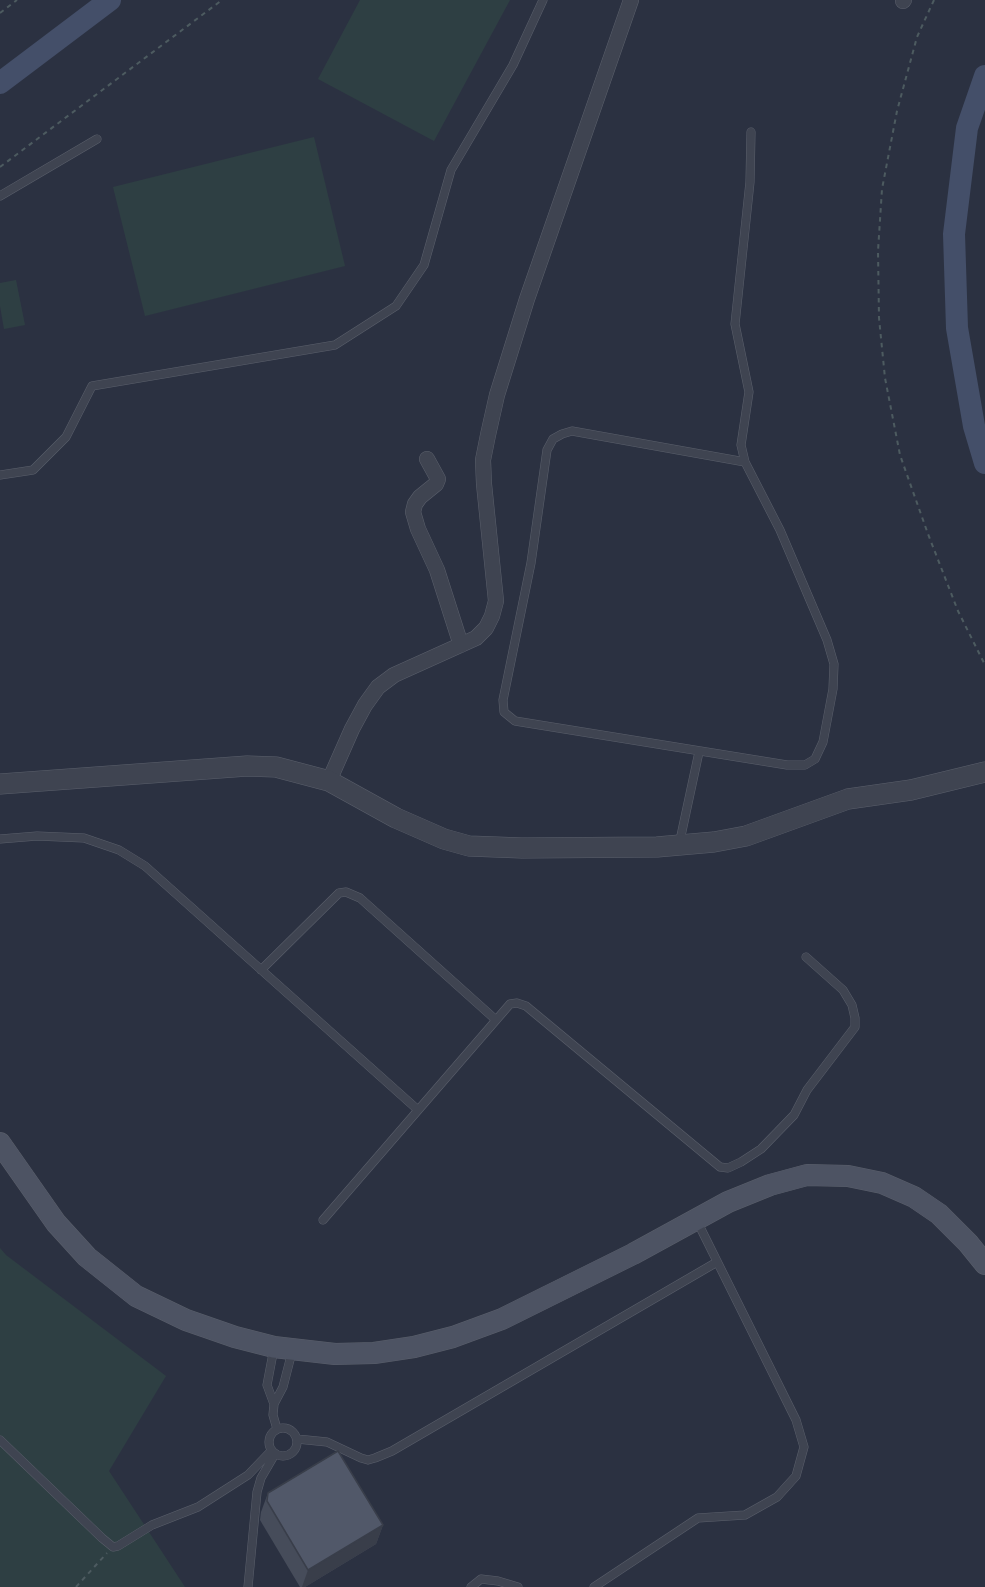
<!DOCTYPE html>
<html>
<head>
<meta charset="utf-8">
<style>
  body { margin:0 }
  canvas { display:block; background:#2b3141 }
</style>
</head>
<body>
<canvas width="985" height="1587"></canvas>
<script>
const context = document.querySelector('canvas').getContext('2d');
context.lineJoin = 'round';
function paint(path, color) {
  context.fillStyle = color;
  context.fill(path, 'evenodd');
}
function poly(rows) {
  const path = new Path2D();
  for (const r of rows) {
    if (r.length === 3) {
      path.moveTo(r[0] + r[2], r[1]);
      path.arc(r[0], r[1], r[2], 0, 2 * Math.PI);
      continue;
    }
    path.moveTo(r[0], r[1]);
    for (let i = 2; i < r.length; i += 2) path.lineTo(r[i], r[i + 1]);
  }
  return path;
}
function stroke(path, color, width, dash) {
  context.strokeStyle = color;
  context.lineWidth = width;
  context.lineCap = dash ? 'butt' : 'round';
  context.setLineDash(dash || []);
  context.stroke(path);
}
paint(poly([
  [360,0,510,0,434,141,318,79],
  [314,137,345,266,145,316,113,187],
  [16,280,25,325,4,329,0,306,0,283],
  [0,1248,6,1255,166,1376,109,1471,185,1587,0,1587]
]), '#2e3f43');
stroke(poly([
  [985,76,967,128,954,234,957,328,974,426,985,463],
  [0,83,110,0]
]), '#444f69', 22);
const service = poly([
  [0,196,97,139],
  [745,462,572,431,562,434,553,439,547,450,531,563,503,700,504,712,515,721,787,765,805,765,815,759,823,742,833,689,834,664,827,640,780,530,745,462,741,445,749,392,735,324,750,182,751,132],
  [0,475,33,470,66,437,92,386,335,345,396,306,424,265,451,170,513,65,543,0],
  [0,839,37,836,84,838,119,850,145,866,418,1110],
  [679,845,699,752],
  [261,970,339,893,346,892,360,898,496,1020],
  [323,1220,510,1004,517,1003,526,1006,720,1167,728,1168,741,1162,761,1149,794,1115,807,1090,855,1027,855,1018,852,1005,843,990,806,957],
  [274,1348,267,1385,274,1404,273,1415,277,1429],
  [274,1404,283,1387,292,1352],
  [283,1442,14],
  [297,1439,327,1442,361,1458,368,1460,375,1458,392,1451,717,1262],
  [0,1440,102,1538,113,1547,118,1546,152,1525,198,1507,248,1475,271,1451],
  [248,1587,257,1492,261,1478,275,1454],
  [471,1587,481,1579,498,1581,518,1587],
  [594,1587,698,1518,745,1515,777,1497,796,1476,804,1447,796,1420,697,1221]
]);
const minor = poly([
  [903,1,904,0],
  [427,459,438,479,436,484,420,497,415,504,413,512,418,529,437,570,461,645],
  [329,781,352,729,365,705,378,687,394,675,476,638,486,628,492,616,496,601,484,484,483,460,488,435,497,395,527,299,631,0]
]);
const tertiary = poly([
  [0,784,247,766,276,767,329,781,396,818,444,839,469,846,522,848,657,847,714,842,746,836,848,799,911,790,985,772]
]);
const secondary = poly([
  [0,1143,56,1223,87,1257,136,1296,186,1320,235,1337,274,1347,335,1354,374,1353,414,1347,453,1337,502,1319,633,1254,728,1202,770,1185,807,1175,848,1176,882,1183,914,1197,939,1214,968,1243,985,1264]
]);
stroke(service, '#5a5f6b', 9);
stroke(minor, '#5a5f6b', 16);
stroke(tertiary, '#5a5f6b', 21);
stroke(secondary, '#5a5f6b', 22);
stroke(poly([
  [934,0,917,37,897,111,882,189,878,251,879,318,885,378,900,455,928,534,958,611,985,665],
  [0,13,17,0],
  [0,167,222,0],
  [76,1587,107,1553]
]), '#4d5b60', 2, [4.5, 4.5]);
stroke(service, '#3f4451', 8);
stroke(minor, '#3f4451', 15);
stroke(tertiary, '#3f4451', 20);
stroke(secondary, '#4d5363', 21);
paint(poly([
  [268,1493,383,1525,376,1544,305,1587,300,1587,260,1520,261,1512]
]), '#464c5a');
paint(poly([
  [383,1525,376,1544,305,1587,302,1587,308,1570]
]), '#393e4a');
const building = poly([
  [338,1451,383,1525,308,1570,267,1501,268,1493,338,1451]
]);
paint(building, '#515869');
stroke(building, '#393e4a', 1.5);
</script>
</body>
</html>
